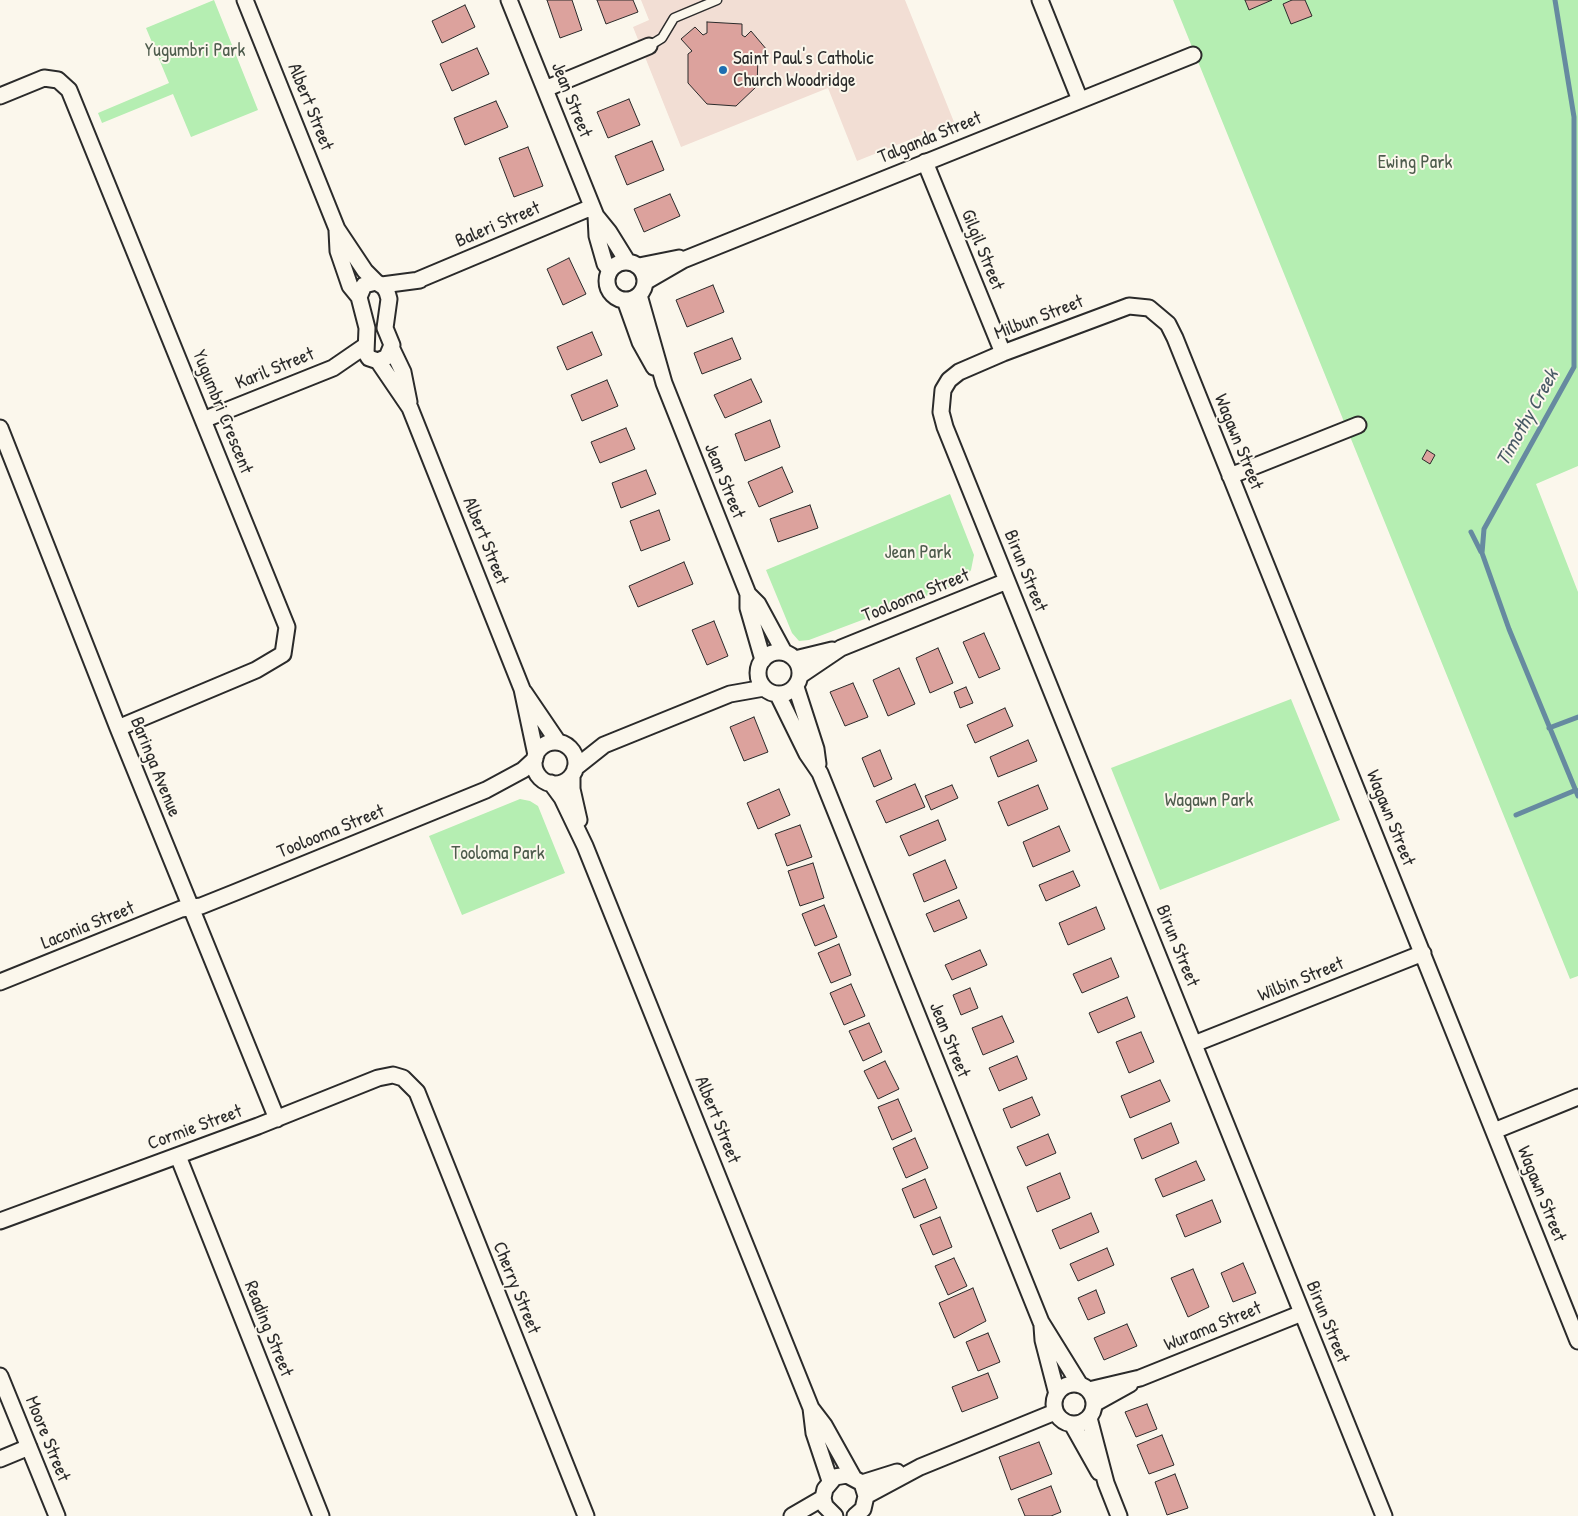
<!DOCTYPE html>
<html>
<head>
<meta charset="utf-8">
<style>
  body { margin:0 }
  canvas { display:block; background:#fbf7ec }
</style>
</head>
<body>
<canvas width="1578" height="1516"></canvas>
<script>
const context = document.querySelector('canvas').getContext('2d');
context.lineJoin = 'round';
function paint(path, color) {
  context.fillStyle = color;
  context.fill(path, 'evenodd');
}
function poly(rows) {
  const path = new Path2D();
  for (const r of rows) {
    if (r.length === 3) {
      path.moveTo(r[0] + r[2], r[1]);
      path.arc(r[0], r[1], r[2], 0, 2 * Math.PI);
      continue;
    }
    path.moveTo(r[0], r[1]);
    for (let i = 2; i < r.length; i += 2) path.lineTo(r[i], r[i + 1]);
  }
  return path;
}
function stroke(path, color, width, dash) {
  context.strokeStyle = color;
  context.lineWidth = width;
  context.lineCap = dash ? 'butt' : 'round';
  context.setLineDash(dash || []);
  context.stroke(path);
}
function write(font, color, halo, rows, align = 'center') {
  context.font = font + ' "Patrick Hand",sans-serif';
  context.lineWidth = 4;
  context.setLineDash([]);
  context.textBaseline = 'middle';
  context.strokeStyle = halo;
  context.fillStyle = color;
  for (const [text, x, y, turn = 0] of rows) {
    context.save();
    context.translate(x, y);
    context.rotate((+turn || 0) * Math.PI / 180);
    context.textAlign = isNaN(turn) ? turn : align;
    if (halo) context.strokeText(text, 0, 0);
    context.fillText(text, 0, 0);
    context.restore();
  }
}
paint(poly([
  [641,0,905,0,954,122,857,161,828,88,681,147,633,27,649,20]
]), '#f2ded4');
paint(poly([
  [214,0,258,110,191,137,173,94,102,123,98,113,169,83,146,28],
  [1173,0,1578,0,1578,466,1536,484,1578,592,1578,976,1570,979],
  [950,494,974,555,971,570,963,582,809,640,799,641,792,633,766,570],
  [1291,699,1340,820,1160,890,1111,768],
  [520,799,530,801,538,806,565,873,462,915,429,836]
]), '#b5eeb2');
stroke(poly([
  [1555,0,1574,117,1574,367,1484,529,1482,553,1509,629,1578,796],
  [1471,532,1481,552],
  [1549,728,1578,717],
  [1516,815,1576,790]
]), '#668aa0', 5);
const building = poly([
  [547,0,572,0,582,30,560,38,547,0],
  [597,0,633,0,638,12,606,24,597,0],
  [1245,0,1272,0,1249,10,1245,0],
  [1292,0,1305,0,1312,16,1291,24,1283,4,1292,0],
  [465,5,475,27,442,43,432,21,465,5],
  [707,22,742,24,742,35,745,37,751,31,767,50,758,57,757,86,736,106,707,104,688,83,688,54,692,51,681,39,695,27,703,35,707,33,707,22],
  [477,48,489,74,452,91,440,64,477,48],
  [629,99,640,125,608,138,597,112,629,99],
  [496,101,508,127,465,145,454,118,496,101],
  [652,141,664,170,627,185,615,156,652,141],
  [528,147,543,186,514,197,499,158,528,147],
  [670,194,680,216,644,232,634,209,670,194],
  [569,258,586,294,563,305,547,269,569,258],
  [713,285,724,312,687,327,676,300,713,285],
  [592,332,602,355,567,370,557,347,592,332],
  [732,338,741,359,702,374,694,353,732,338],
  [751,379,762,402,725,418,714,395,751,379],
  [607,380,618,406,582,421,571,395,607,380],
  [770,420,780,447,745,461,735,434,770,420],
  [626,428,635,449,600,463,591,442,626,428],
  [1427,450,1435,455,1430,464,1422,459,1427,450],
  [782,467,793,492,759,507,748,482,782,467],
  [646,470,656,494,621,508,612,483,646,470],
  [810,505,818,528,778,542,770,519,810,505],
  [659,510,670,540,641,551,630,521,659,510],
  [684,562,693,584,638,607,629,586,684,562],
  [714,621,728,656,707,665,692,630,714,621],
  [984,633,1000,669,979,678,963,642,984,633],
  [938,648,953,683,930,693,916,658,938,648],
  [899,668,915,704,888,716,873,680,899,668],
  [853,683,868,717,845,726,830,692,853,683],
  [966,687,973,703,960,708,954,692,966,687],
  [1005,708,1013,726,975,743,967,725,1005,708],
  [754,717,768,752,744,761,730,727,754,717],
  [1028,740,1037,761,998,777,990,757,1028,740],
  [880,750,892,779,874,787,862,758,880,750],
  [915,784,925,807,886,823,876,801,915,784],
  [952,785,958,798,931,810,925,796,952,785],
  [1038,785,1048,809,1008,826,998,802,1038,785],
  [779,789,790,815,758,829,747,803,779,789],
  [938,820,946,840,909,856,900,836,938,820],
  [800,825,812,857,787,866,775,834,800,825],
  [1059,826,1070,851,1033,867,1023,842,1059,826],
  [945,860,957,888,924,902,913,874,945,860],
  [813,863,824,898,800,906,788,871,813,863],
  [1073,871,1080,886,1046,901,1039,885,1073,871],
  [959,900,967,918,934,932,926,914,959,900],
  [824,905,837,937,815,946,802,914,824,905],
  [1096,907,1105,929,1068,945,1059,923,1096,907],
  [839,944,851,975,831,983,818,953,839,944],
  [980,950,987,965,952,980,945,965,980,950],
  [1111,958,1119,977,1082,993,1073,974,1111,958],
  [851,984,865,1016,844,1025,830,993,851,984],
  [970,988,978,1008,961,1015,953,995,970,988],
  [1127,997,1135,1017,1098,1033,1089,1013,1127,997],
  [1002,1016,1014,1042,983,1055,972,1028,1002,1016],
  [869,1023,882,1052,863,1061,849,1031,869,1023],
  [1141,1032,1154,1062,1129,1073,1116,1042,1141,1032],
  [1017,1056,1027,1079,999,1091,989,1068,1017,1056],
  [885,1061,899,1089,878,1099,864,1071,885,1061],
  [1160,1080,1170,1101,1130,1118,1121,1096,1160,1080],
  [1032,1097,1040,1115,1011,1128,1003,1109,1032,1097],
  [898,1099,912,1131,892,1140,878,1107,898,1099],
  [1171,1123,1179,1143,1142,1159,1134,1139,1171,1123],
  [1048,1134,1056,1153,1026,1166,1017,1147,1048,1134],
  [915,1138,928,1168,906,1178,893,1148,915,1138],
  [1196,1161,1205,1180,1163,1197,1155,1179,1196,1161],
  [1060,1173,1070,1198,1037,1212,1027,1187,1060,1173],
  [925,1179,937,1208,914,1218,902,1189,925,1179],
  [1212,1200,1221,1222,1185,1237,1176,1215,1212,1200],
  [1091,1213,1099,1232,1060,1249,1052,1230,1091,1213],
  [940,1217,952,1247,933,1255,920,1225,940,1217],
  [1107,1248,1114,1265,1078,1281,1070,1264,1107,1248],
  [954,1258,967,1286,948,1295,935,1266,954,1258],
  [1243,1263,1256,1293,1233,1302,1221,1273,1243,1263],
  [1193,1269,1209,1307,1188,1317,1171,1278,1193,1269],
  [973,1288,986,1321,954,1338,939,1303,973,1288],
  [1096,1290,1105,1313,1088,1320,1078,1298,1096,1290],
  [1127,1324,1137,1346,1104,1360,1094,1338,1127,1324],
  [988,1333,1000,1362,978,1371,966,1342,988,1333],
  [988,1373,998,1398,962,1412,952,1387,988,1373],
  [1147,1404,1157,1429,1136,1437,1125,1412,1147,1404],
  [1162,1435,1174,1465,1149,1474,1137,1445,1162,1435],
  [1039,1442,1052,1474,1011,1490,999,1457,1039,1442],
  [1175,1474,1188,1508,1167,1515,1155,1482,1175,1474],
  [1051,1486,1061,1512,1051,1516,1025,1516,1018,1499,1051,1486]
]);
paint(building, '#dca29d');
stroke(building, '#2b2b2b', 1);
const service = poly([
  [649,46,662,38,674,18,717,0]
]);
const minor = poly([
  [245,0,337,229,365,271,376,282],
  [509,0,596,216,609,232,627,261],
  [1040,0,1080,100],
  [545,89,649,46],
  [0,96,44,78,58,80,69,90,287,627,283,654,256,670,118,728],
  [925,162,1003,353],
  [596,216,597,236,605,264,610,270],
  [337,231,338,251,350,286,359,297],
  [626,281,19],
  [639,266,679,258],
  [418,280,592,207],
  [376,282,384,287,387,292,389,299,385,328,392,345,387,357,378,361,369,358,366,353,367,328,359,297,364,285,376,282],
  [645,282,683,260,1193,55],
  [382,285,420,280],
  [639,295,664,383,748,594,748,608,763,660],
  [625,300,640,342,654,367],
  [392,349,403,372,409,402],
  [378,361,410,408,522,689,536,755],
  [203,420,333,368,365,346],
  [0,428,118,728,277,1119],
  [1230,476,1358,425],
  [748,594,758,604,784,652],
  [779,673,21],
  [795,659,832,650],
  [801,675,841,648,1007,581],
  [796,687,816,749,818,764],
  [524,692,558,742],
  [778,695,807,754,820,773,1041,1322,1080,1385],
  [555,763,21],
  [575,768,604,745,730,694,764,688],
  [572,775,572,789,579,820],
  [551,783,562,798,585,846,811,1408,824,1425,853,1477],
  [0,982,181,909,201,906,236,892,486,790,523,770,535,759],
  [1194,1044,1423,953],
  [1494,1131,1578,1097],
  [178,1156,321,1516],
  [0,1221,258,1126,378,1078,393,1075,403,1078,417,1092,586,1516],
  [1042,1326,1043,1340,1057,1394],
  [0,1376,57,1516],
  [1074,1404,20],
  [1089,1390,1140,1378,1302,1313],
  [1094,1404,1130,1384],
  [811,1408,814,1433,830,1481],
  [1089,1418,1106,1483,1119,1516],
  [1072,1424,1099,1472],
  [0,1459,29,1447],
  [862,1483,897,1472],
  [866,1496,920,1467,1055,1412],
  [792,1516,823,1498],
  [835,1516,825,1506,823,1498,825,1489,835,1477,847,1475,862,1483,866,1496,863,1509,855,1516],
  [1384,1516,945,427,941,412,943,390,949,380,959,372,1003,353,1129,306,1149,308,1168,324,1175,338,1578,1341]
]);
stroke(service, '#2b2b2b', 11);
stroke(minor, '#2b2b2b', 19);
stroke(service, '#fbf7ec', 8);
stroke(minor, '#fbf7ec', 15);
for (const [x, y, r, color] of [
  [723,70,5,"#1f6fb2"]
]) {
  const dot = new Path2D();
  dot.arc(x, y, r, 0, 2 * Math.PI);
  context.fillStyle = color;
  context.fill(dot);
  stroke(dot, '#fbf7ec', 2);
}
write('19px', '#4e5c4d', '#fbf7ec', [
  ["Yugumbri Park",195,51],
  ["Ewing Park",1415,163],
  ["Jean Park",918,553],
  ["Wagawn Park",1209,801],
  ["Tooloma Park",498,854]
]);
write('19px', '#2b2b2b', '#fbf7ec', [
  ["Saint Paul's Catholic",733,59],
  ["Church Woodridge",733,81]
], 'left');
write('19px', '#2b2b2b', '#fbf7ec', [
  ["Jean Street",571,100,68],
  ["Albert Street",310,107,68],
  ["Talganda Street",930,138,-22],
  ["Baleri Street",498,225,-23],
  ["Gilgil Street",982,250,68],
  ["Milbun Street",1039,318,-21],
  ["Karil Street",275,369,-22],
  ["Yugumbri Crescent",222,412,68],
  ["Wagawn Street",1238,442,68],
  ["Jean Street",724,481,68],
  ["Albert Street",485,541,68],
  ["Birun Street",1025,571,68],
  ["Toolooma Street",916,596,-22],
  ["Baringa Avenue",155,767,68],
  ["Wagawn Street",1390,818,68],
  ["Toolooma Street",331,832,-22],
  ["Laconia Street",88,926,-22],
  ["Birun Street",1177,946,68],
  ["Wilbin Street",1301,980,-22],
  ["Jean Street",949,1040,68],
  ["Albert Street",717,1120,68],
  ["Cormie Street",195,1128,-20],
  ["Wagawn Street",1541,1194,68],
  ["Cherry Street",516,1288,68],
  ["Birun Street",1327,1322,68],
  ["Wurama Street",1213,1327,-22],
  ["Reading Street",268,1329,68],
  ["Moore Street",47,1439,68]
]);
write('italic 20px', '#495a66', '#fbf7ec', [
  ["Timothy Creek",1528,418,-61]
]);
</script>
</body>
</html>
